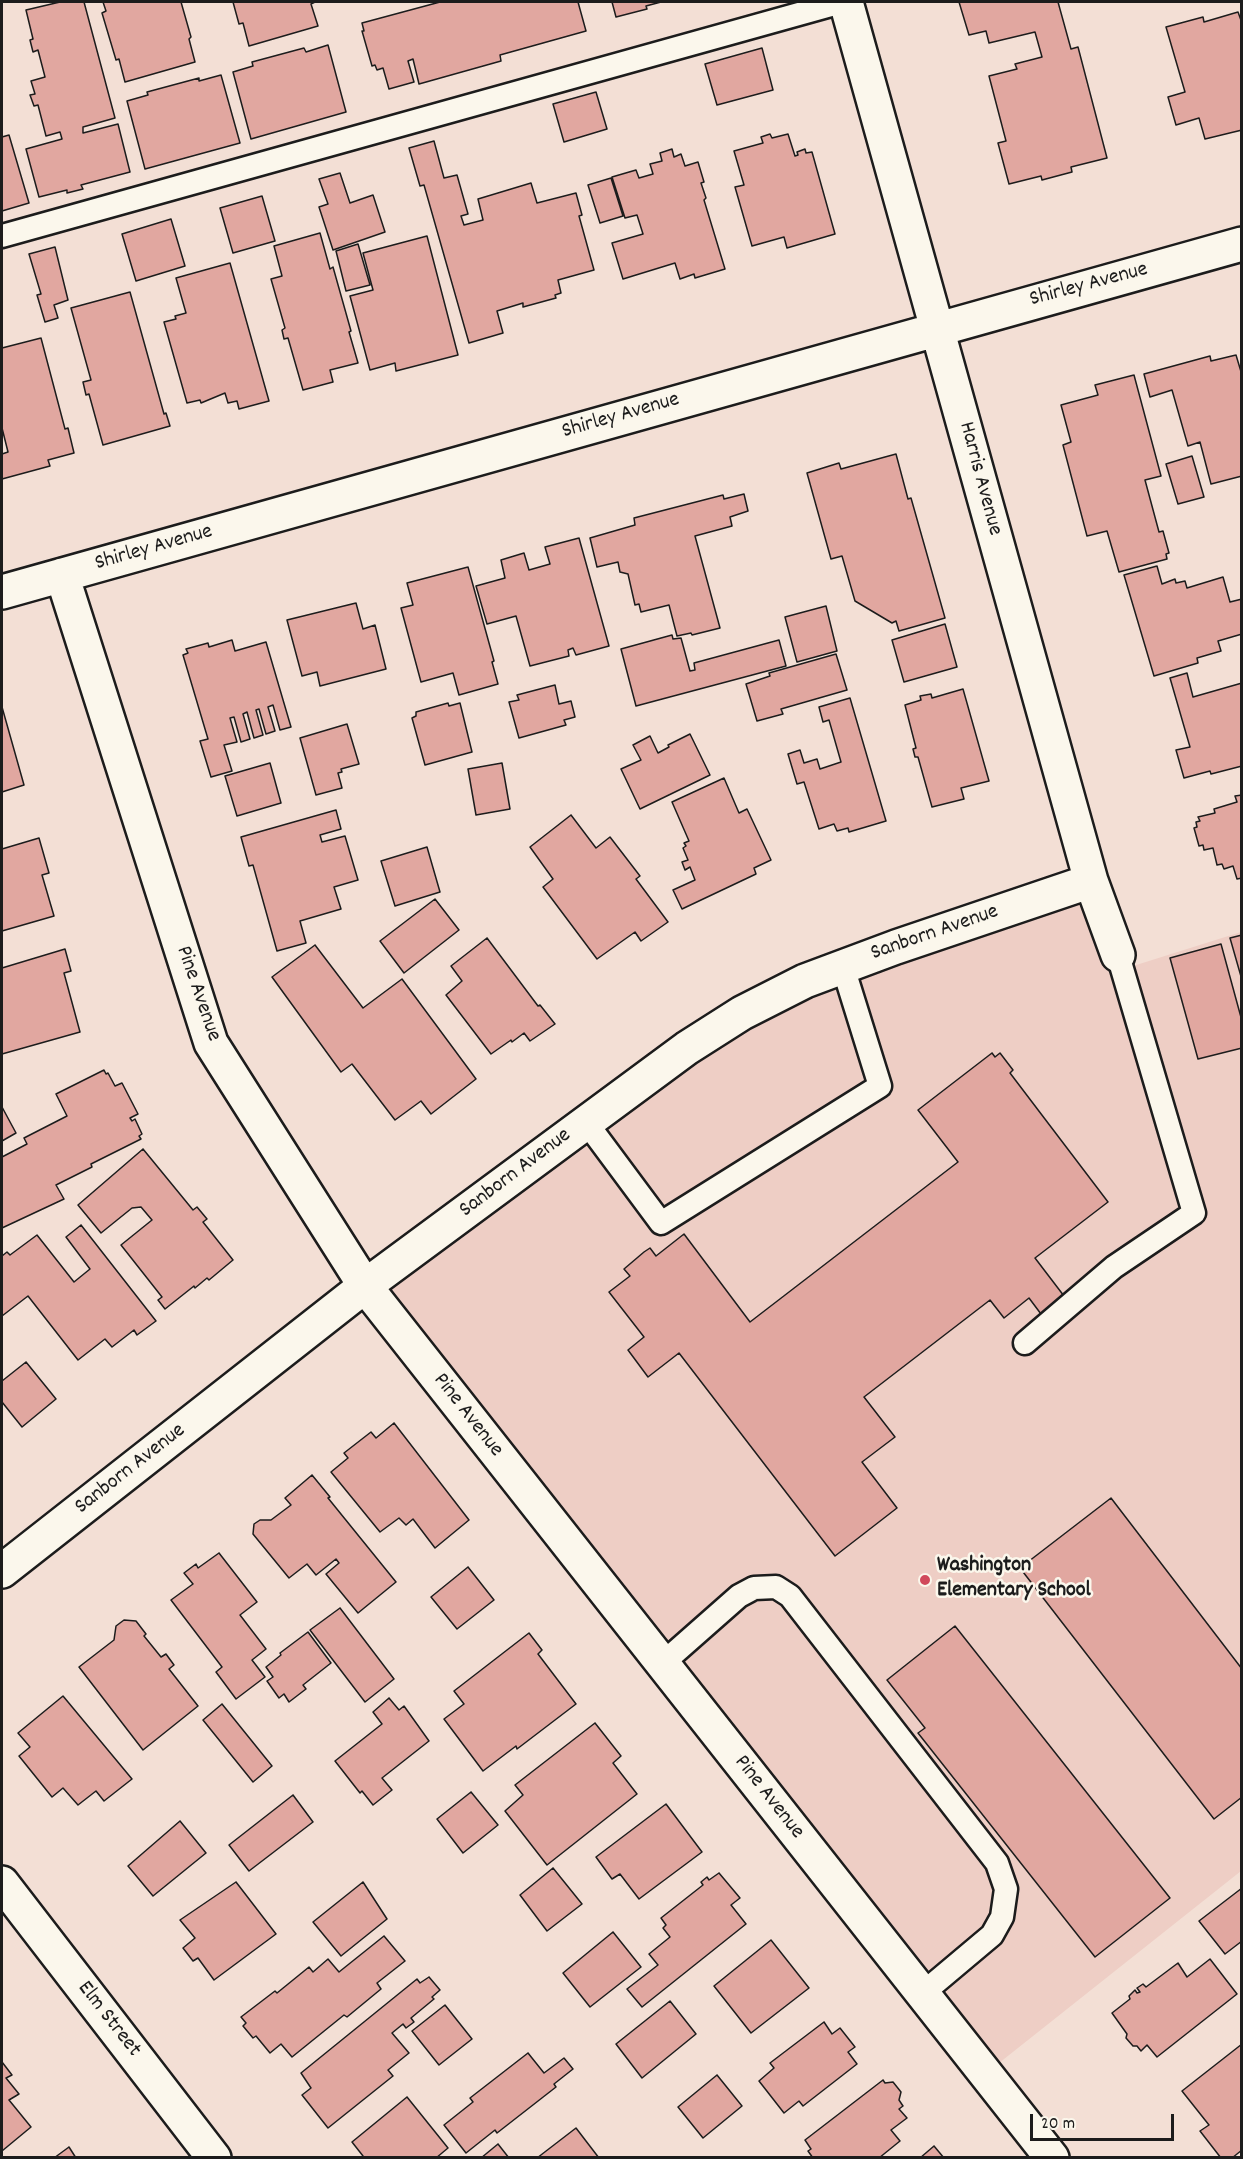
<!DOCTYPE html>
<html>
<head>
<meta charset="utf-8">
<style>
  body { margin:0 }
  #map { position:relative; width:1243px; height:2159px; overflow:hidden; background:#f3dfd5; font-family:Dekko,sans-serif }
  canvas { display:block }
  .frame { position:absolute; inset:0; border:3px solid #1c1c1c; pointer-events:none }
  .scale { position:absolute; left:1030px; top:2114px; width:144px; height:27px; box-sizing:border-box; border:3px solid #1c1c1c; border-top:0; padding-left:8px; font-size:18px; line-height:21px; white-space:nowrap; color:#1c1c1c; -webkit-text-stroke:4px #fbf7ec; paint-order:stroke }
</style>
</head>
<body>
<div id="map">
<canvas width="1243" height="2159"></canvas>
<div class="frame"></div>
<div class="scale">20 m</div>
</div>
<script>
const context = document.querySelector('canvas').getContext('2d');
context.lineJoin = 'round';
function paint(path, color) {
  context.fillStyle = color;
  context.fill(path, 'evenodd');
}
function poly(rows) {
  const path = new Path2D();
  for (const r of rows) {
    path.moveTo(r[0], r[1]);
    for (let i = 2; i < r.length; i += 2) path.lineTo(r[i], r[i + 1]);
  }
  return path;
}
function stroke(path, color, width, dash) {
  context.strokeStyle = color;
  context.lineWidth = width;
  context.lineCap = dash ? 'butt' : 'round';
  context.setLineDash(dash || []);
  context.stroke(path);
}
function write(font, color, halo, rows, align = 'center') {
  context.font = font + ' Dekko,sans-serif';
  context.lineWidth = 5;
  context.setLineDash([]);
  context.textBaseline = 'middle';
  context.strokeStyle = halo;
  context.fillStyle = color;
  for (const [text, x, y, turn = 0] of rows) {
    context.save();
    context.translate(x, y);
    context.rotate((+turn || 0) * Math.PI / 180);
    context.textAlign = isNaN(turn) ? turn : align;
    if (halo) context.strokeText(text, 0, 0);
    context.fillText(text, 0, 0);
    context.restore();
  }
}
paint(poly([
  [1088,889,1114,972,1241,932,1241,1871,994,2067,378,1288,760,1012]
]), '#eecec5');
const building = poly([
  [60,2,84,2,115,118,83,127,83,133,118,124,130,172,81,185,83,189,67,193,67,190,39,197,26,149,62,139,60,132,46,136,38,105,34,106,30,95,35,94,31,81,45,77,38,50,33,52,30,40,33,39,26,10,60,2],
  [103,2,181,2,191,37,189,39,195,62,125,82,119,59,116,60,102,13,106,11,103,2],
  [233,2,315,2,311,4,318,26,249,46,243,23,239,24,233,2],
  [440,2,578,2,586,31,500,55,501,61,419,84,413,59,408,61,414,82,389,89,383,68,377,70,375,65,372,66,362,31,364,31,362,23,440,2],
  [612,2,661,2,646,6,647,9,616,17,612,2],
  [959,2,1058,2,1071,49,1078,47,1107,158,1071,167,1072,172,1042,180,1041,176,1009,184,998,143,1006,141,989,76,1017,69,1015,64,1042,57,1035,32,989,43,986,31,969,35,959,2],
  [1238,12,1242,23,1242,130,1205,139,1199,118,1176,125,1168,97,1185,92,1166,27,1203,17,1204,22,1238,12],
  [328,45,346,112,251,139,233,72,253,66,252,62,304,48,306,52,328,45],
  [762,48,773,90,717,105,705,64,762,48],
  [221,75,240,143,145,169,127,101,148,95,147,92,199,78,199,81,221,75],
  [596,92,607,129,564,142,553,104,596,92],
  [770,134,772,138,788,134,795,156,798,155,797,152,805,149,806,153,812,152,835,234,787,248,784,237,752,246,735,187,744,185,734,151,763,143,761,137,770,134],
  [9,135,29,203,2,211,2,137,9,135],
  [434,141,444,178,457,175,468,214,461,216,464,225,483,220,478,199,531,183,537,203,576,193,582,215,579,216,594,270,558,280,561,293,555,295,556,298,523,307,523,303,497,311,503,333,469,343,424,185,420,186,409,148,434,141],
  [672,149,674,157,681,154,685,166,698,162,704,182,701,183,706,198,704,200,725,269,695,278,694,274,680,279,675,263,623,279,612,243,643,234,637,215,625,218,612,177,636,170,639,178,653,174,650,164,662,161,660,153,672,149],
  [340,173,350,203,373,195,385,232,333,250,319,207,328,204,319,179,340,173],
  [611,178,623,216,600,223,588,185,611,178],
  [262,196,275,241,233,253,220,208,262,196],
  [171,219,185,266,136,281,122,234,171,219],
  [320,233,330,269,333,267,351,331,349,332,358,363,330,370,333,382,303,390,288,338,284,339,282,330,285,328,271,279,282,276,274,246,320,233],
  [427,236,458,355,396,371,395,363,370,370,350,296,373,290,363,253,427,236],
  [358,244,370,285,346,291,336,251,358,244],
  [55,247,68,300,54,305,58,318,45,322,37,295,41,294,29,254,55,247],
  [230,263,269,401,239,409,237,401,228,403,225,393,201,403,200,400,187,403,164,322,176,319,175,316,186,313,176,278,230,263],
  [130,292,164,414,166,413,170,426,103,445,89,394,86,395,83,382,91,380,71,308,130,292],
  [41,338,65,429,68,428,74,453,48,460,50,466,2,479,2,454,8,452,2,428,2,348,41,338],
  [1236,355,1242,375,1242,476,1211,484,1200,442,1188,446,1172,390,1150,397,1144,374,1210,356,1211,361,1236,355],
  [1134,375,1161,476,1145,480,1159,532,1163,531,1169,553,1166,554,1167,559,1119,572,1107,531,1087,536,1063,445,1071,442,1061,405,1098,395,1095,385,1134,375],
  [896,454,908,499,911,498,945,618,899,631,896,621,892,623,855,601,842,556,831,559,807,473,839,463,841,469,896,454],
  [1192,456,1204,497,1178,504,1166,464,1192,456],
  [744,494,748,511,730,517,732,526,695,536,720,628,692,635,691,633,677,636,669,605,641,612,639,604,635,605,628,574,620,572,618,562,597,567,590,538,635,525,634,518,723,495,724,499,744,494],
  [579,538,609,646,576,655,573,648,568,650,569,656,530,666,516,616,487,624,476,586,505,578,501,560,524,553,529,570,550,564,545,547,579,538],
  [1157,566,1162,584,1175,579,1176,583,1185,581,1187,588,1223,577,1230,602,1242,599,1242,634,1218,641,1221,651,1197,658,1198,663,1154,676,1124,575,1157,566],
  [468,567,494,661,492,662,498,684,459,695,453,673,421,682,401,608,413,605,407,583,468,567],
  [356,603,363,629,375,625,386,669,320,686,317,672,302,676,287,620,356,603],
  [826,606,837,651,797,662,785,617,826,606],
  [945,624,957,667,904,682,892,640,945,624],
  [672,635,673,639,681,638,690,671,695,670,694,663,779,640,786,666,636,706,621,649,672,635],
  [232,640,235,651,266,642,291,727,280,730,273,705,268,707,275,731,266,734,259,709,256,710,263,735,254,738,247,712,243,714,250,739,241,742,234,717,230,718,237,742,224,745,232,771,211,777,200,741,208,739,183,655,188,653,186,649,208,643,209,647,232,640],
  [836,654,847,690,781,709,783,714,757,721,746,684,770,676,769,673,836,654],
  [1187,673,1193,697,1242,683,1242,766,1211,774,1210,771,1184,778,1176,750,1190,747,1170,678,1187,673],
  [555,685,559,704,571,701,575,717,564,720,566,725,519,738,509,702,519,700,517,695,555,685],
  [963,689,989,781,961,788,964,799,932,807,918,757,915,757,913,749,916,748,905,705,921,700,920,696,931,694,932,698,963,689],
  [850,698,886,821,849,832,848,828,837,831,834,824,819,829,804,782,797,784,788,754,800,750,804,763,817,759,820,769,841,762,829,720,823,722,819,707,850,698],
  [448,703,449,706,460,703,472,752,425,765,412,718,416,716,416,712,448,703],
  [2,707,24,785,2,792,2,707],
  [347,724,359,764,341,769,342,772,338,773,342,788,316,795,300,738,347,724],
  [690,734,710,775,640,809,621,769,641,760,633,745,650,736,658,753,669,747,668,745,690,734],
  [270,763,281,803,237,816,225,776,270,763],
  [502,763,510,809,476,815,468,769,502,763],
  [724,778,739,813,747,809,771,860,754,868,756,874,682,909,673,890,695,880,690,867,685,870,682,862,688,860,683,848,686,846,684,843,689,841,672,802,724,778],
  [1242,795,1242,878,1237,879,1233,866,1224,869,1222,864,1217,865,1213,848,1204,850,1203,845,1199,846,1194,828,1197,827,1196,822,1200,821,1198,817,1215,813,1214,809,1237,802,1235,796,1242,795],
  [336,810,341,829,320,835,322,842,345,836,358,880,334,887,341,909,300,921,306,943,277,951,253,865,249,866,241,837,336,810],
  [571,815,596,848,610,837,640,876,636,879,668,922,641,941,635,932,597,959,543,887,553,879,530,847,571,815],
  [39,838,49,873,42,875,54,916,2,931,2,849,39,838],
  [427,847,440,892,395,906,381,861,427,847],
  [435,899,459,930,404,973,380,941,435,899],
  [1242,935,1242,980,1230,938,1242,935],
  [487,938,538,1006,540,1005,555,1024,530,1041,524,1033,512,1042,511,1040,491,1054,446,995,462,981,451,966,487,938],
  [1221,944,1242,1021,1242,1048,1198,1059,1170,958,1221,944],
  [315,945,363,1008,402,979,476,1079,431,1114,421,1101,395,1120,352,1064,341,1072,272,977,315,945],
  [65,949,71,971,64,973,80,1032,2,1054,2,968,65,949],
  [992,1053,995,1057,1000,1053,1013,1070,1010,1073,1108,1202,1035,1258,1064,1296,1041,1314,1029,1298,1004,1318,990,1300,864,1397,895,1437,862,1462,897,1508,835,1556,679,1353,648,1377,628,1350,644,1337,609,1292,630,1276,624,1269,644,1252,650,1248,656,1256,684,1234,750,1322,958,1162,918,1110,992,1053],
  [104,1070,106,1074,108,1073,115,1086,122,1083,138,1114,130,1118,132,1121,135,1119,142,1134,139,1136,141,1139,91,1164,92,1167,56,1185,64,1199,2,1228,2,1157,27,1144,24,1138,67,1116,56,1094,104,1070],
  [2,1107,16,1133,2,1141,2,1107],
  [143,1149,193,1210,197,1207,207,1219,203,1222,233,1260,209,1280,207,1278,195,1288,194,1286,165,1309,158,1300,162,1297,121,1245,152,1220,141,1207,132,1208,101,1233,78,1205,143,1149],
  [81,1225,156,1321,137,1335,134,1330,112,1347,105,1339,78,1360,28,1296,2,1316,2,1256,7,1252,10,1255,37,1235,74,1282,90,1269,66,1237,81,1225],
  [26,1362,56,1399,22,1427,2,1402,2,1381,26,1362],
  [394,1423,469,1520,435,1548,413,1519,406,1525,399,1518,380,1532,331,1472,348,1458,344,1453,371,1432,376,1438,394,1423],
  [312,1475,330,1497,328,1498,396,1582,358,1613,326,1574,339,1563,336,1559,316,1575,307,1564,289,1578,253,1534,254,1524,260,1520,271,1520,291,1505,285,1498,312,1475],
  [1111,1498,1242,1669,1242,1797,1214,1819,1020,1568,1111,1498],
  [219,1553,257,1602,240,1615,266,1649,252,1660,265,1677,236,1699,216,1672,222,1667,171,1600,193,1584,184,1573,196,1564,198,1568,219,1553],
  [468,1567,494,1600,457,1629,431,1597,468,1567],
  [340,1608,394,1679,365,1702,310,1630,340,1608],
  [124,1620,136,1621,146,1634,144,1636,161,1657,166,1654,174,1665,169,1669,198,1706,143,1750,79,1667,114,1640,116,1626,124,1620],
  [955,1626,1170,1898,1095,1957,918,1733,925,1728,887,1680,955,1626],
  [308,1632,331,1663,303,1685,306,1689,289,1702,284,1694,279,1698,267,1681,273,1677,266,1667,281,1655,280,1653,308,1632],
  [529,1633,542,1650,538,1654,576,1704,517,1749,516,1746,483,1771,444,1719,464,1704,454,1691,529,1633],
  [63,1696,132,1779,104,1801,96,1791,78,1805,63,1788,52,1797,19,1756,30,1747,18,1733,63,1696],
  [389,1698,399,1710,404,1706,429,1741,382,1778,392,1790,373,1805,362,1791,360,1793,335,1761,382,1724,373,1712,389,1698],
  [222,1704,272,1766,253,1782,203,1720,222,1704],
  [595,1723,621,1756,613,1763,637,1794,547,1865,505,1811,523,1795,515,1785,595,1723],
  [471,1792,498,1825,463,1853,437,1819,471,1792],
  [293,1795,313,1822,249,1871,229,1845,293,1795],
  [666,1804,702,1852,639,1899,620,1874,612,1879,596,1857,666,1804],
  [180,1821,206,1853,153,1896,128,1866,180,1821],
  [553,1868,582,1904,547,1931,520,1895,553,1868],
  [719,1873,740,1898,731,1905,746,1924,642,2007,627,1989,658,1965,649,1954,670,1937,663,1928,666,1925,661,1918,703,1885,701,1882,707,1877,709,1880,719,1873],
  [236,1882,276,1934,214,1980,198,1958,193,1961,183,1948,195,1938,180,1920,236,1882],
  [363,1882,387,1919,341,1956,313,1922,363,1882],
  [1242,1888,1242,1941,1225,1954,1199,1921,1242,1888],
  [613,1932,641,1967,590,2007,563,1973,613,1932],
  [384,1936,405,1961,377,1983,381,1989,347,2017,344,2015,292,2057,281,2044,270,2053,256,2036,253,2038,243,2026,246,2023,241,2017,275,1991,277,1993,309,1967,313,1972,328,1959,339,1972,384,1936],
  [771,1940,809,1988,751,2033,714,1986,771,1940],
  [1210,1959,1237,1994,1157,2057,1147,2045,1141,2051,1137,2046,1133,2046,1126,2038,1127,2034,1112,2013,1130,1999,1129,1996,1135,1990,1137,1993,1140,1992,1137,1988,1143,1984,1146,1987,1178,1963,1187,1977,1210,1959],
  [429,1977,440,1990,432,1997,434,1999,411,2018,414,2022,406,2028,403,2024,392,2033,409,2053,388,2070,393,2076,328,2128,302,2095,311,2088,301,2073,417,1979,420,1983,429,1977],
  [670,2001,696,2034,642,2078,616,2044,670,2001],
  [445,2005,472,2039,439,2065,412,2031,445,2005],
  [824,2022,832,2034,840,2028,855,2047,848,2052,857,2064,803,2106,799,2101,784,2113,759,2081,774,2068,770,2063,824,2022],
  [1242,2044,1242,2150,1232,2158,1221,2158,1200,2131,1209,2125,1182,2091,1242,2044],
  [528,2053,544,2073,564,2058,573,2069,554,2084,556,2087,497,2133,495,2130,466,2153,444,2125,473,2102,470,2098,528,2053],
  [2,2062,12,2075,6,2078,19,2094,9,2100,31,2127,2,2151,2,2062],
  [717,2075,742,2106,703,2138,678,2107,717,2075],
  [883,2080,885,2083,893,2082,901,2092,899,2100,903,2106,899,2109,907,2118,891,2130,900,2141,879,2158,813,2158,808,2151,811,2149,805,2140,883,2080],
  [407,2097,448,2148,436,2158,362,2158,363,2156,352,2142,407,2097],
  [576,2128,599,2158,537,2158,576,2128],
  [498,2144,509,2158,481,2158,498,2144],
  [934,2146,944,2158,920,2158,934,2146],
  [69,2147,76,2158,54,2158,69,2147]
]);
paint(building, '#e1a7a0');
stroke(building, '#1c1c1c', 1.5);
const lane = poly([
  [2,236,842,2],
  [586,1122,661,1223,880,1086,843,967],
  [1025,1343,1114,1267,1194,1213,1118,955],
  [663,1663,739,1596,754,1588,776,1587,790,1596,997,1863,1006,1889,1002,1917,992,1935,923,1993]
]);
const street = poly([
  [846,2,1091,881,1118,955],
  [62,575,211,1043,365,1286,1052,2158],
  [2,592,1242,244],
  [2,1571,365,1286,687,1048,742,1013,805,981,896,947,1091,881],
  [2,1883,214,2158]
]);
stroke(lane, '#1c1c1c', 27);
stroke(street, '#1c1c1c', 38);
stroke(lane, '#fbf7ec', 22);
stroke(street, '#fbf7ec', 33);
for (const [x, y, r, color] of [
  [925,1580,6,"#d1495b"]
]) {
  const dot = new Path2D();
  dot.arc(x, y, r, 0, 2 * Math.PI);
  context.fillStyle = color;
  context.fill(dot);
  stroke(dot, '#fbf7ec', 2);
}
write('22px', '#1c1c1c', '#fbf7ec', [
  ["Shirley Avenue",1089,286,-15],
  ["Shirley Avenue",621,417,-16],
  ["Harris Avenue",979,479,75],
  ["Shirley Avenue",154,549,-16],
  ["Sanborn Avenue",935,934,-19],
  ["Pine Avenue",197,994,71],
  ["Sanborn Avenue",516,1174,-37],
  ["Pine Avenue",467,1416,52],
  ["Sanborn Avenue",131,1470,-38],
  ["Pine Avenue",768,1798,52],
  ["Elm Street",108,2020,52]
]);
write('bold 22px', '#1c1c1c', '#fbf7ec', [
  ["Washington",937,1567],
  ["Elementary School",937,1592]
], 'left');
</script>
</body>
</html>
